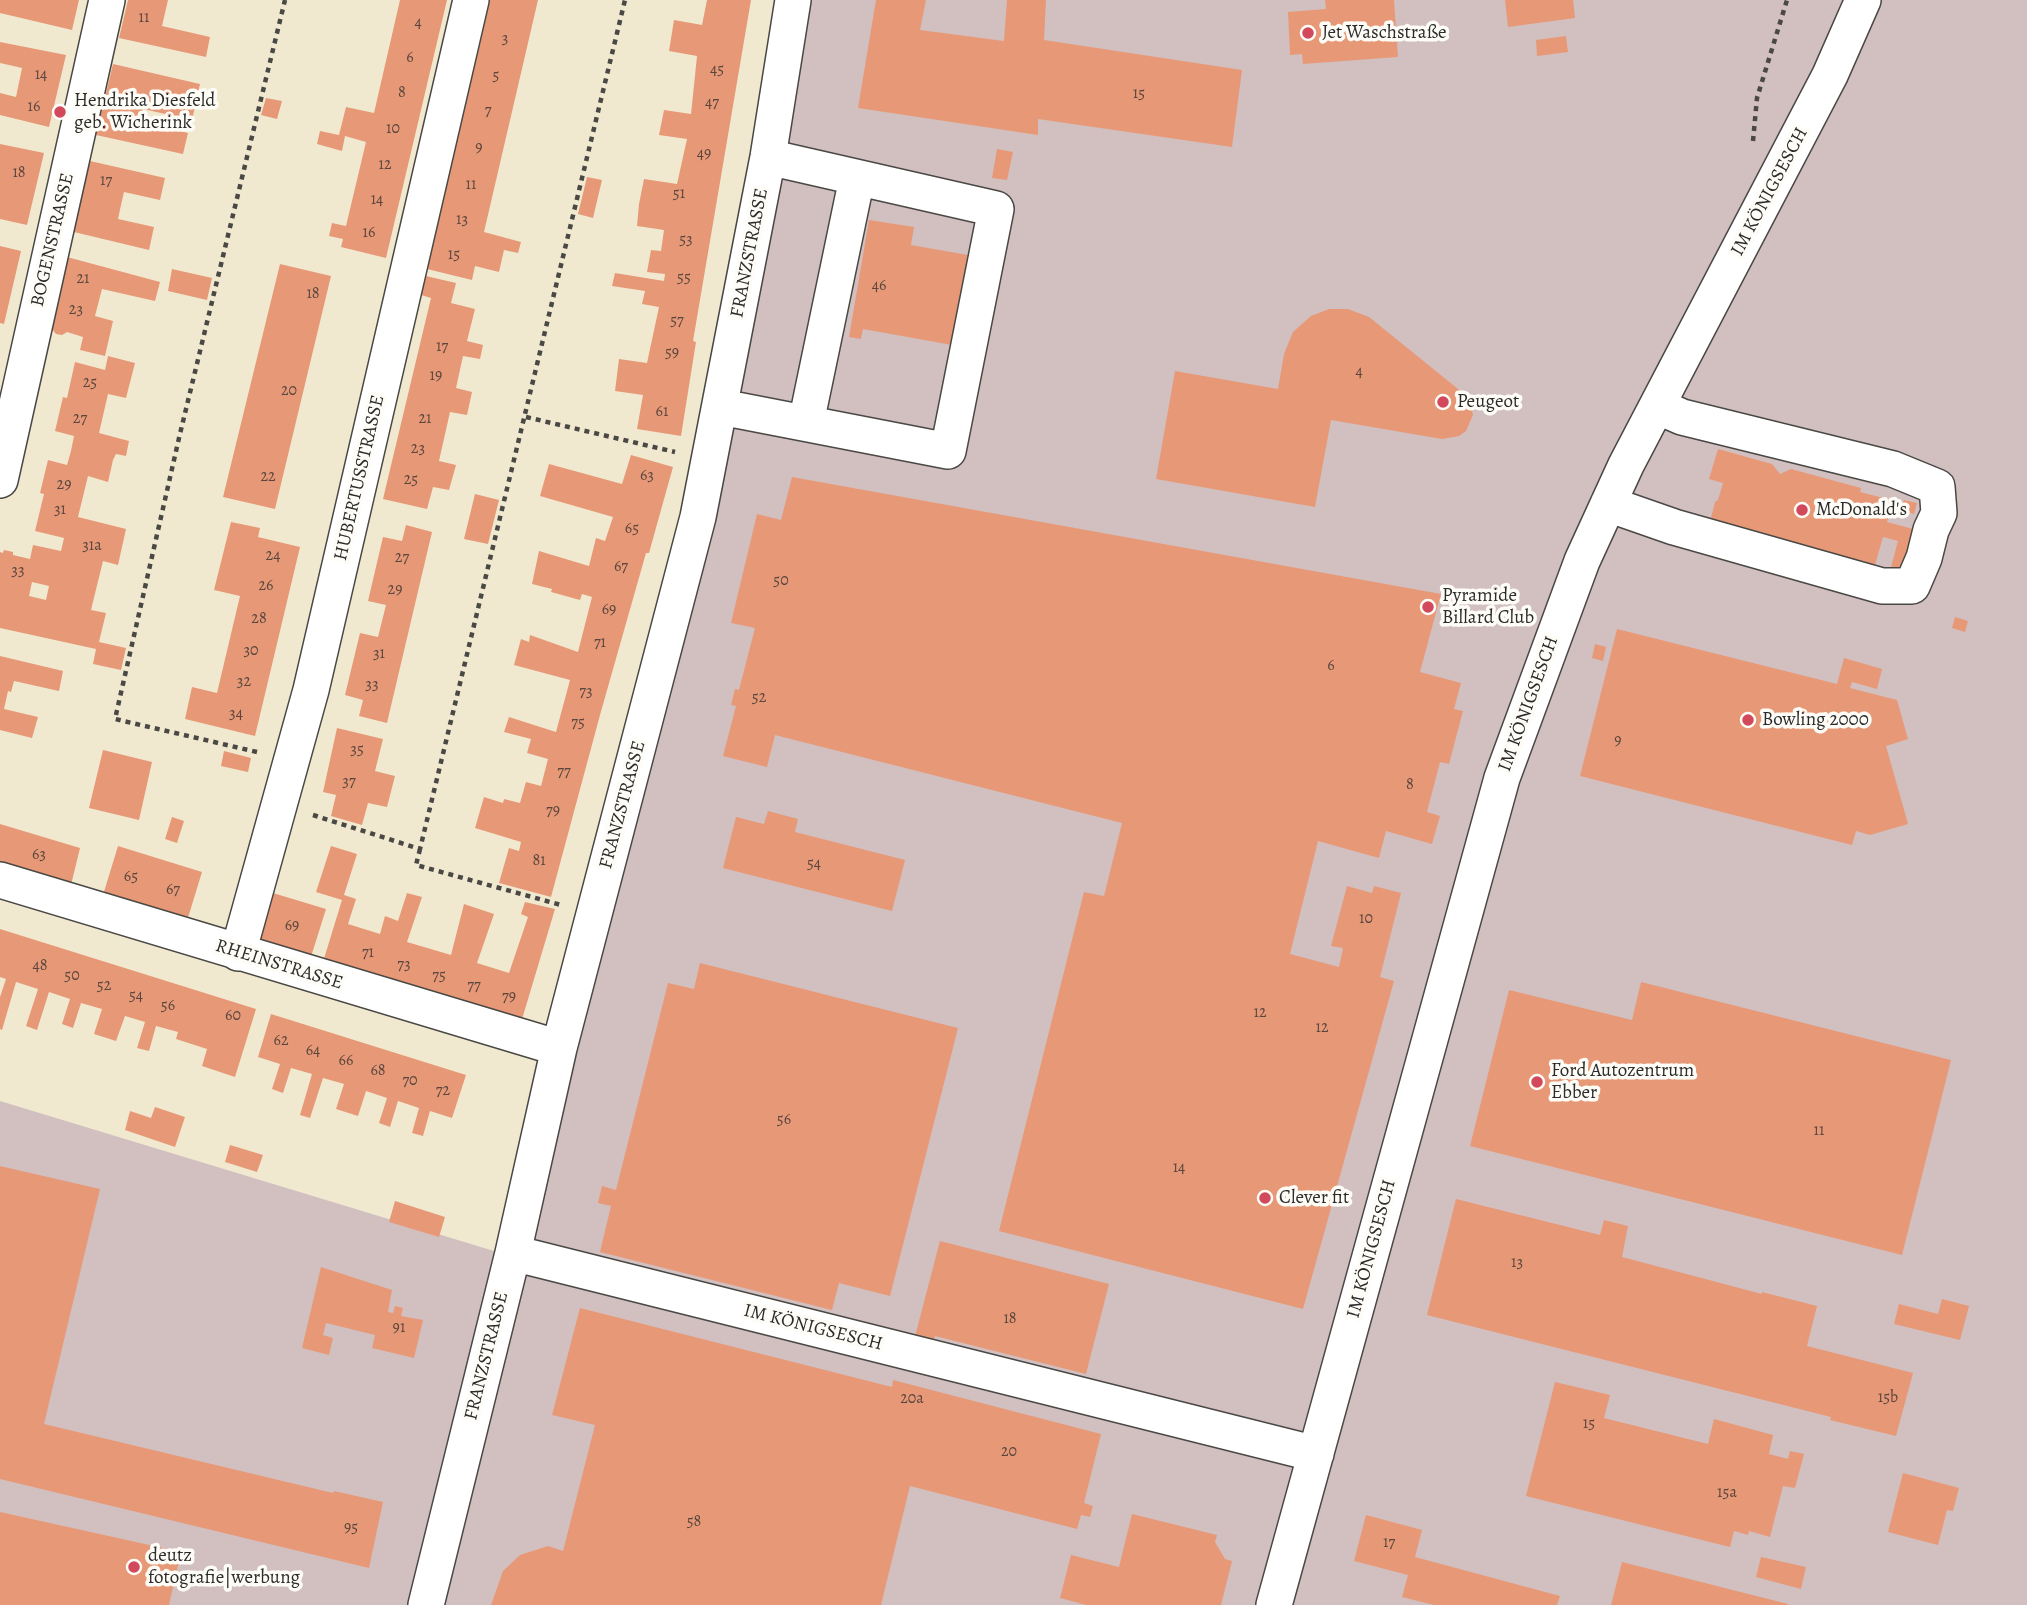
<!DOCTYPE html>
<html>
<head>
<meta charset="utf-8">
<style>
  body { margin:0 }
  canvas { display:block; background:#f0e9d0 }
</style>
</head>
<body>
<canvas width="2027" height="1605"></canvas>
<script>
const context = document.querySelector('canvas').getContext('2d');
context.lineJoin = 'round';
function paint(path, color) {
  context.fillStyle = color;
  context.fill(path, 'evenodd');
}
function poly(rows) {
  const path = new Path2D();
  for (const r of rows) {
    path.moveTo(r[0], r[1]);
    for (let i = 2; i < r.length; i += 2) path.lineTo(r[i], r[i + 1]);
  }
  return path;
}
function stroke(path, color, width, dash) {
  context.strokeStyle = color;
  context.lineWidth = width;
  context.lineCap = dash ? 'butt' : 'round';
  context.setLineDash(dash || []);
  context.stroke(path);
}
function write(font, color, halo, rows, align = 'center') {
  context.font = font + ' Alegreya,serif';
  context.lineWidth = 7;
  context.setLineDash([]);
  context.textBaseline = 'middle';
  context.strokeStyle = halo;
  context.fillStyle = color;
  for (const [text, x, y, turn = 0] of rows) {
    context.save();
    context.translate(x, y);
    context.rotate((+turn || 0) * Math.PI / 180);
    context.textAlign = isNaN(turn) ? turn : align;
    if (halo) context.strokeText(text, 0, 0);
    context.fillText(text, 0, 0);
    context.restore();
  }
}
paint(poly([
  [802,0,2027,0,2027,1605,0,1605,0,1101,517,1258]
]), '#d2bfc0');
paint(poly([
  [0,0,79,0,72,30,0,13],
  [128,0,168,0,162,26,210,37,206,57,119,38],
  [400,0,447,0,386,258,341,247,343,239,329,236,332,223,346,226,366,142,345,136,342,151,317,144,320,131,339,135,346,107,374,113],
  [490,0,538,0,484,232,521,242,518,253,504,250,499,272,475,266,472,280,427,269],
  [707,0,751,0,693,341,696,342,681,436,637,429,643,395,615,391,619,359,647,363,659,307,642,304,645,291,612,286,615,273,664,281,665,274,647,272,651,250,661,251,664,230,637,226,639,204,644,179,677,184,687,139,659,135,664,110,691,114,697,56,669,51,674,20,702,25],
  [876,0,926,0,920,30,1004,41,1007,0,1046,0,1044,40,1242,70,1232,147,1038,119,1038,135,858,108],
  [1325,0,1394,0,1398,57,1303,64,1302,54,1290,55,1288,12,1326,9],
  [1505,0,1573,0,1575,18,1508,27],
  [1566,36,1568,52,1537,56,1536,40],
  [0,42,66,55,49,127,0,115,0,93,16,97,22,68,0,63],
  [113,64,200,84,192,120,143,109,140,121,152,124,154,119,162,121,161,126,188,133,183,154,96,135],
  [266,98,282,101,277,119,261,115],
  [0,144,44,153,27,225,0,219],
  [997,149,1013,152,1007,180,992,178],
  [90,161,165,178,160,200,124,192,121,205,118,219,154,227,149,250,74,232],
  [587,177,602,180,593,218,578,214],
  [869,220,914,227,911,245,968,255,952,345,863,329,861,339,849,337],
  [0,246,21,251,4,324,0,323],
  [67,257,160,282,155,301,102,289,95,316,113,321,105,356,80,350,83,337,67,332,62,335,56,334,51,328],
  [280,264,331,276,275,509,223,497],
  [172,269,212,278,207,300,168,291],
  [426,276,456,283,451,303,475,309,467,341,483,345,480,359,463,356,456,388,472,392,467,415,450,412,439,461,456,465,449,490,433,487,427,509,383,499,431,298,421,295],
  [1329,309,1348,309,1369,317,1463,393,1469,399,1473,415,1466,431,1459,436,1442,439,1331,420,1315,507,1156,479,1175,371,1278,389,1284,354,1293,332,1311,316],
  [108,356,135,363,126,398,108,394,99,433,129,441,126,456,116,454,113,460,108,482,88,476,78,517,126,529,118,565,103,561,91,610,106,613,99,642,126,648,121,670,93,664,96,649,0,628,0,552,3,553,4,550,13,552,13,555,30,559,33,545,61,551,64,538,35,531,44,494,40,493,48,460,67,465,71,451,74,436,55,431,63,397,67,398,75,362,105,370],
  [32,582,49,586,46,600,29,596],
  [1718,449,1772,464,1780,474,1791,469,1861,488,1860,492,1903,503,1904,500,1917,503,1914,514,1891,507,1887,522,1917,530,1905,575,1890,571,1898,541,1883,537,1874,568,1712,521,1711,518,1715,502,1718,500,1723,483,1709,479],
  [631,455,673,467,649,553,646,553,600,715,551,897,499,883,509,848,519,851,521,842,475,828,484,797,503,803,504,799,520,803,526,782,541,786,548,759,527,753,531,739,504,732,509,717,556,732,570,680,514,665,521,639,529,642,530,635,578,652,592,597,582,594,580,600,551,592,552,589,532,584,539,551,589,566,596,538,605,541,613,517,540,496,549,464,622,484],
  [792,477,1441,594,1420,672,1461,683,1454,709,1463,711,1449,764,1440,762,1427,812,1440,816,1432,844,1386,831,1379,858,1318,841,1290,954,1339,967,1343,948,1331,946,1347,886,1372,893,1374,886,1401,893,1380,977,1394,981,1303,1309,999,1231,1084,892,1104,896,1122,823,775,735,767,767,723,756,736,706,731,705,735,689,739,690,755,628,731,623,757,514,781,520],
  [475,494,499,500,488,544,464,539],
  [231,522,260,528,258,537,300,547,255,736,185,719,192,687,217,693,240,596,214,590],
  [406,525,432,532,387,723,359,716,363,700,345,695,360,633,378,637,386,605,368,601,383,537,402,541],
  [1955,617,1968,621,1965,632,1952,628],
  [1617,629,1837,684,1844,658,1882,669,1877,689,1852,682,1850,688,1897,700,1908,739,1886,746,1908,824,1870,835,1856,831,1852,845,1580,776],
  [1595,644,1606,647,1603,661,1592,658],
  [0,656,63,671,59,691,14,681,11,692,8,691,4,709,38,717,32,738,0,730],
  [337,728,383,739,375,771,395,776,387,807,368,803,362,825,331,816,336,795,323,792],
  [103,750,152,762,139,820,89,808],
  [224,751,251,758,248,772,221,766],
  [768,811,798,819,795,832,905,860,892,911,723,868,736,817,764,824],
  [172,817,184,821,177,843,165,839],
  [0,824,80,848,71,885,0,862],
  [118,846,202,872,187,921,103,895],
  [331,846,357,854,344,895,356,899,348,924,380,934,385,916,398,921,407,893,422,897,407,942,451,955,464,904,494,914,477,963,509,973,528,917,521,914,525,902,555,909,520,1026,323,962,342,900,316,892],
  [273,893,326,909,310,960,257,943],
  [0,929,256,1009,235,1077,202,1066,207,1049,176,1039,178,1032,156,1026,149,1051,137,1048,145,1022,125,1016,116,1041,94,1034,102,1009,81,1003,73,1028,62,1024,70,999,49,992,37,1030,26,1026,38,989,16,982,2,1030,0,1029,0,997,6,979,0,977],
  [700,963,958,1028,890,1296,839,1283,832,1310,600,1252,611,1206,598,1203,602,1186,616,1190,668,983,694,989],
  [1641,982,1951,1060,1902,1255,1470,1146,1509,990,1632,1020],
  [271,1014,466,1075,452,1118,430,1111,423,1136,412,1133,419,1108,398,1101,390,1127,379,1123,387,1098,366,1091,358,1116,336,1109,344,1084,323,1078,310,1118,300,1115,312,1074,291,1068,283,1093,272,1089,280,1064,258,1057],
  [155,1107,185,1117,175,1147,125,1130,130,1111,151,1118],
  [230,1145,263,1155,257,1172,225,1162],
  [0,1166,100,1189,44,1424,333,1493,334,1491,383,1502,369,1568,0,1479],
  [1456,1199,1600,1235,1604,1220,1628,1226,1622,1257,1762,1294,1762,1292,1817,1306,1807,1346,1913,1373,1896,1436,1830,1420,1831,1417,1427,1315],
  [395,1201,445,1217,439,1237,389,1222],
  [940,1241,1109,1284,1086,1374,935,1336,931,1349,913,1344],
  [321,1267,392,1290,388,1312,393,1313,395,1306,403,1308,401,1316,423,1320,414,1358,372,1348,375,1335,326,1323,323,1335,333,1338,329,1355,302,1348],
  [1942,1299,1969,1306,1960,1340,1894,1324,1899,1304,1938,1314],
  [580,1308,892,1387,893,1380,1101,1434,1084,1503,1093,1506,1090,1517,1081,1515,1077,1529,910,1486,881,1605,491,1605,503,1571,520,1555,548,1546,563,1551,595,1425,552,1415],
  [1555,1382,1610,1395,1604,1418,1708,1444,1714,1419,1773,1435,1769,1454,1788,1459,1790,1451,1804,1454,1795,1488,1783,1486,1770,1537,1749,1531,1748,1535,1734,1531,1730,1547,1526,1496],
  [1903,1473,1959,1488,1953,1511,1947,1510,1938,1545,1888,1532],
  [0,1512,181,1552,169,1605,0,1605],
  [1132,1514,1217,1535,1215,1542,1225,1559,1232,1561,1221,1605,1086,1605,1060,1598,1071,1555,1119,1567],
  [1366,1515,1422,1530,1415,1557,1560,1596,1557,1605,1434,1605,1402,1597,1408,1575,1354,1561],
  [1761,1557,1806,1567,1801,1589,1756,1577],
  [1622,1562,1788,1604,1788,1605,1611,1605]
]), '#e79977');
const minor = poly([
  [721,407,948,451,996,209,768,157],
  [806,423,857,178],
  [0,480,107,0],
  [1608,504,1674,527,1882,586,1912,586,1924,558,1931,530,1939,513,1937,487,1893,469,1682,417,1657,406],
  [0,880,559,1048],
  [238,953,311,690,471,0],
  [513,1253,1316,1454],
  [426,1605,513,1253,559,1048,698,517,768,157,793,0],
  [1274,1605,1502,778,1582,561,1626,465,1830,75,1863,0]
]);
stroke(minor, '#494844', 38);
stroke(poly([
  [1753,141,1757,98,1787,0],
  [526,417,675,452],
  [257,752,115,719,179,438,285,0],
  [313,815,420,849,625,0],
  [420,849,416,865,561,905]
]), '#494844', 4.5, [5, 5]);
stroke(minor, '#fff', 35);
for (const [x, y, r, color] of [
  [1308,33,7,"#d1495b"],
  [60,112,7,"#d1495b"],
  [1443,402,7,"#d1495b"],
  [1802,510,7,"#d1495b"],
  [1428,607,7,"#d1495b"],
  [1748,720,7,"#d1495b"],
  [1537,1082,7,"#d1495b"],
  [1265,1198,7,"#d1495b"],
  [134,1567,7,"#d1495b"]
]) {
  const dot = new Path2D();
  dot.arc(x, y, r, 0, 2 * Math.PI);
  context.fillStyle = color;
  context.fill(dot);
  stroke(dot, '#fdfcf7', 2.5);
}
write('16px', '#5a463e', null, [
  ["11",144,18],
  ["4",418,23],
  ["3",505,39],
  ["6",410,58],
  ["45",717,70],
  ["14",41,75],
  ["5",496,76],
  ["8",402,93],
  ["15",1139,94],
  ["47",712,103],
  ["16",34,107],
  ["7",488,111],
  ["10",393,129],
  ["9",479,148],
  ["49",704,154],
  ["12",385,165],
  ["18",19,173],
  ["17",106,181],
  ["11",471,185],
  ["51",679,194],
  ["14",377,200],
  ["13",462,220],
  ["16",369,233],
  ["53",686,240],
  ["15",454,255],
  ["55",684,278],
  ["21",83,279],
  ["46",879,286],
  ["18",313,294],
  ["23",76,310],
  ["57",677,321],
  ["17",442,347],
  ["59",672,353],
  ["4",1359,372],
  ["19",436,376],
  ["25",90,383],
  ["20",289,391],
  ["61",662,412],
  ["27",80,419],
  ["21",425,419],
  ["23",418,449],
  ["63",647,476],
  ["22",268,477],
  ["25",411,480],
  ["29",64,485],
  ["31",60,510],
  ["65",632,529],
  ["31a",92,546],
  ["24",273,556],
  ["27",402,558],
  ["67",621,567],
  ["33",18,571],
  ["50",781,581],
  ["26",266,586],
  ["29",395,590],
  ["69",609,610],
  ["28",259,619],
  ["71",600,643],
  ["30",251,651],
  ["31",379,654],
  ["6",1331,666],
  ["32",244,682],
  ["33",372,685],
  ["73",586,692],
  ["52",759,698],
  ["34",236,714],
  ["75",578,723],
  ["9",1618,741],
  ["35",357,750],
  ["77",564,772],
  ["37",349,782],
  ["8",1410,785],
  ["79",553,811],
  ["63",39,855],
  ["81",539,861],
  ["54",814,864],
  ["65",131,877],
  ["67",173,890],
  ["10",1366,919],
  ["69",292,926],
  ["71",368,953],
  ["73",404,965],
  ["48",40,966],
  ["50",72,976],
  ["75",439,976],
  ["52",104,986],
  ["77",474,986],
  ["54",136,996],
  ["79",509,997],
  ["56",168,1006],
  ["12",1260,1013],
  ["60",233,1016],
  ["12",1322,1028],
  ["62",281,1041],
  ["64",313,1051],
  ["66",346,1061],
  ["68",378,1071],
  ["70",410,1081],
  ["72",443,1091],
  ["56",784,1120],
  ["11",1819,1131],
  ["14",1179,1168],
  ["13",1517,1263],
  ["18",1010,1319],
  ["91",399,1328],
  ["15b",1888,1398],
  ["20a",912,1399],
  ["15",1589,1424],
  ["20",1009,1452],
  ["15a",1727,1493],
  ["58",694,1522],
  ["95",351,1528],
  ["17",1389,1543]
]);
write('19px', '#2b2b2b', '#fdfcf7', [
  ["Jet Waschstraße",1322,33],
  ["Hendrika Diesfeld",74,101],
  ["geb. Wicherink",74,123],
  ["Peugeot",1457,402],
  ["McDonald's",1816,510],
  ["Pyramide",1442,596],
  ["Billard Club",1442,618],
  ["Bowling 2000",1762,720],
  ["Ford Autozentrum",1551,1071],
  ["Ebber",1551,1093],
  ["Clever fit",1279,1198],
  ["deutz",148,1556],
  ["fotografie|werbung",148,1578]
], 'left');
write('19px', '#2b2b2b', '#fdfcf7', [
  ["IM KÖNIGSESCH",1770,192,-62],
  ["BOGENSTRASSE",53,240,-77],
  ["FRANZSTRASSE",750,253,-79],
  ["HUBERTUSSTRASSE",360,478,-77],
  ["IM KÖNIGSESCH",1529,704,-70],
  ["FRANZSTRASSE",623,805,-75],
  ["RHEINSTRASSE",279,965,17],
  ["IM KÖNIGSESCH",1372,1249,-75],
  ["IM KÖNIGSESCH",813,1328,14],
  ["FRANZSTRASSE",487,1356,-76]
]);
</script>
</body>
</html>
